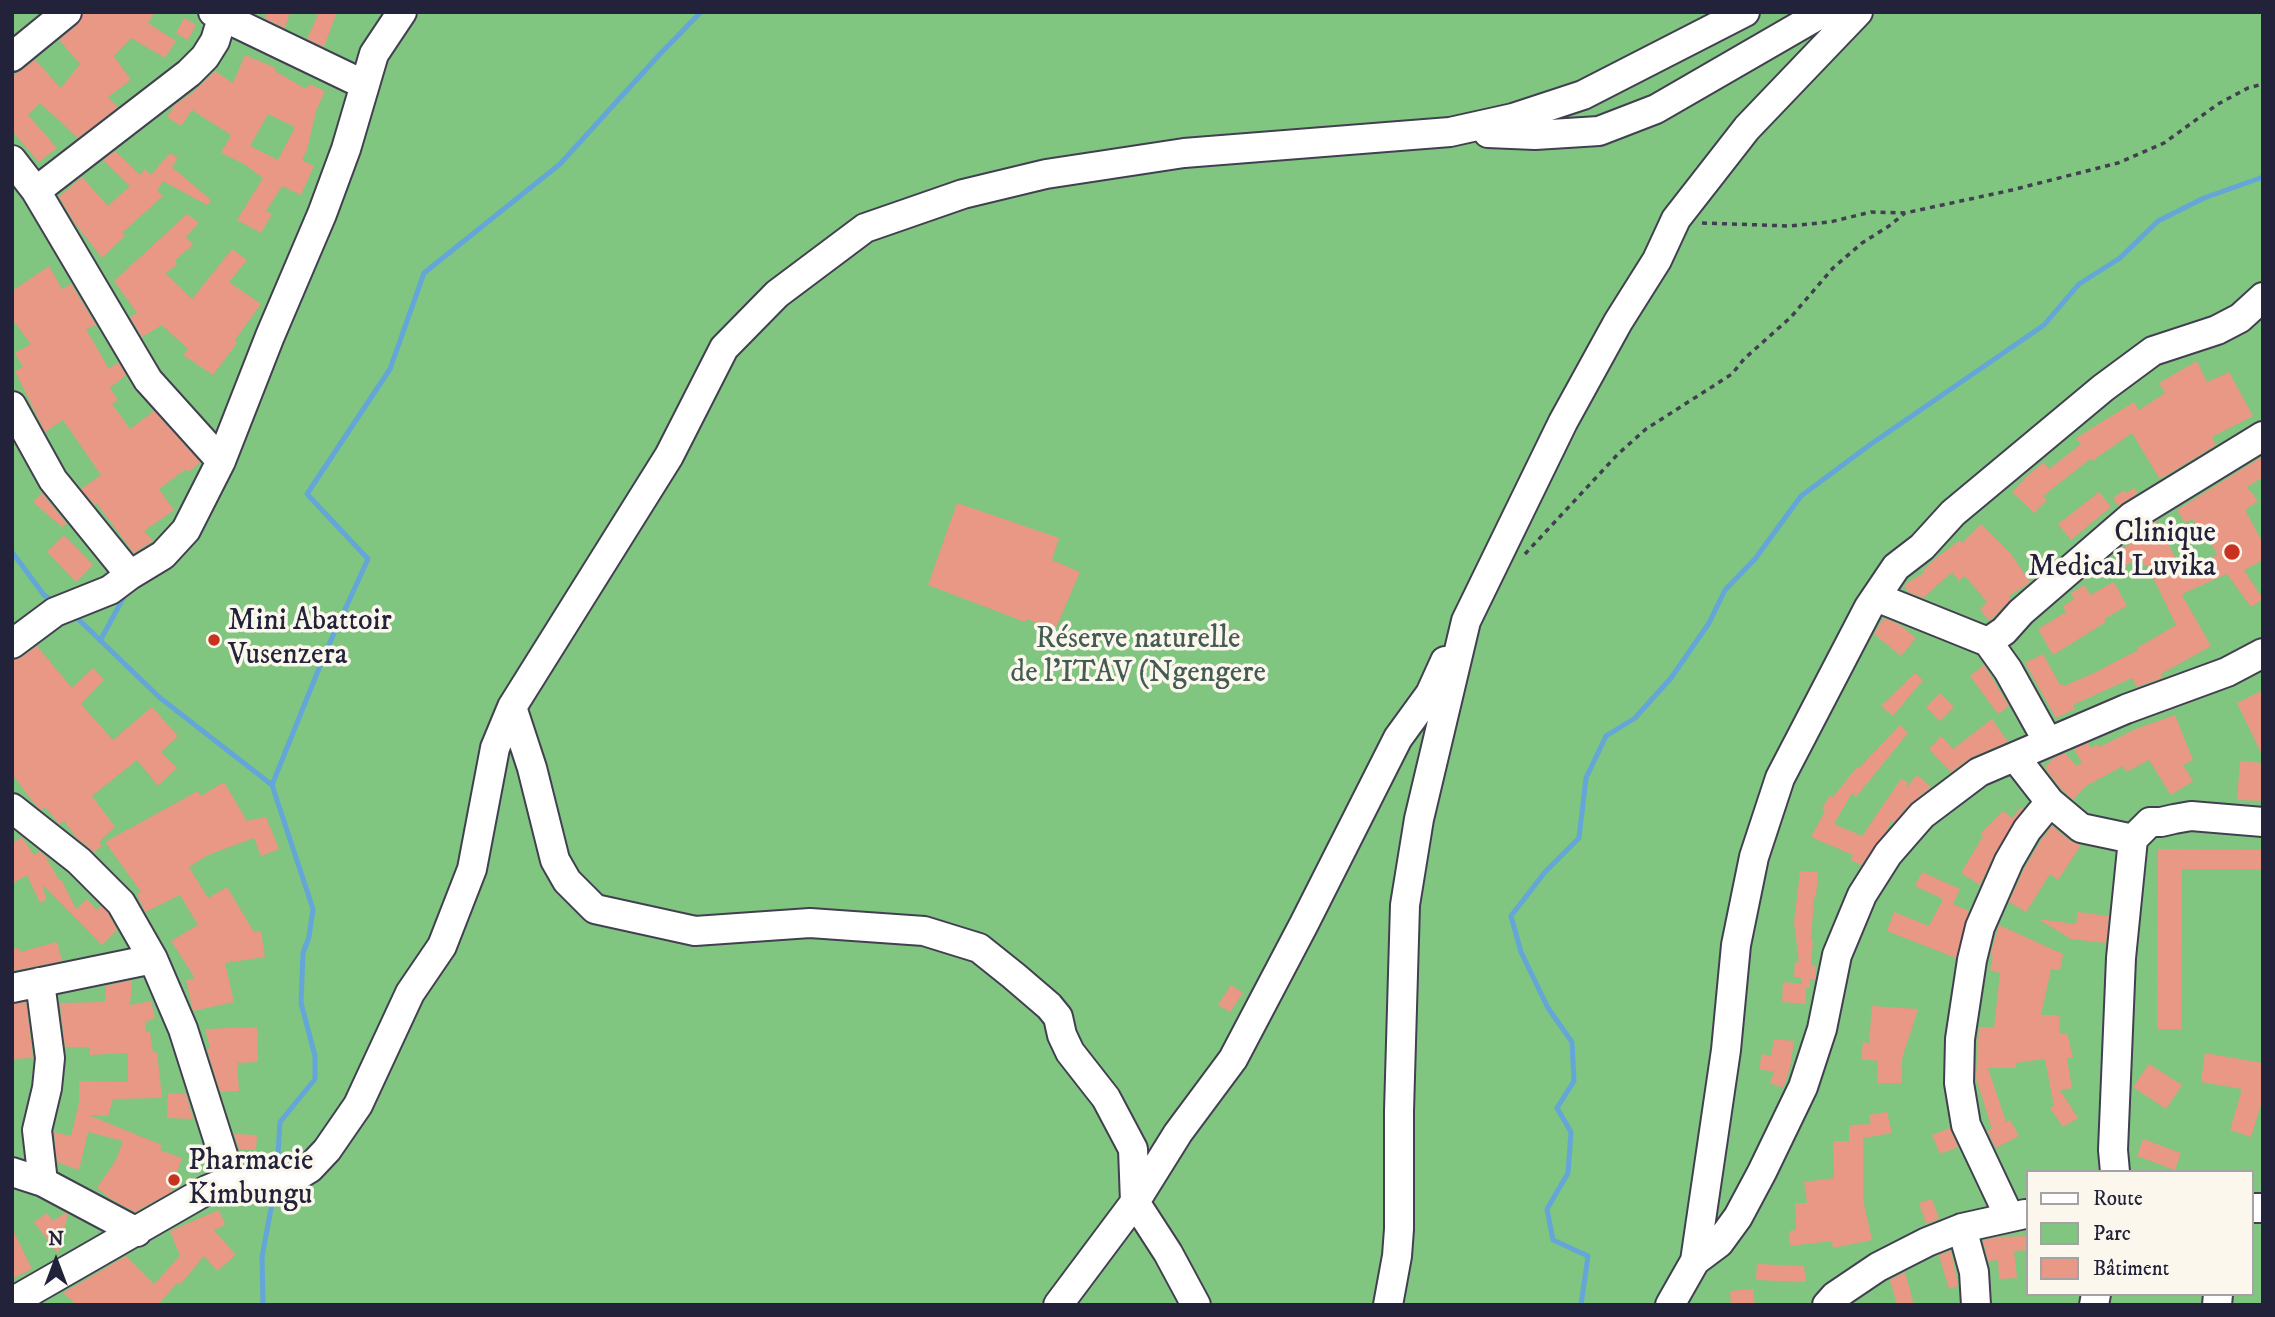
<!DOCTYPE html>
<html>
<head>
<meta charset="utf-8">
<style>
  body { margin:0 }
  #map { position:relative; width:2275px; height:1317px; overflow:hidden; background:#f6e6cf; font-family:"IM FELL DW Pica",serif }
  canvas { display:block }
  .frame { position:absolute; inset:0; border:14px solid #22223b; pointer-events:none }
  .legend { position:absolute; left:2026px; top:1170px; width:228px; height:126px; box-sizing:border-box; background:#fbf7ec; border:2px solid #a4a2a5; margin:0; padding:9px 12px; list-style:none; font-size:21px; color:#22223b }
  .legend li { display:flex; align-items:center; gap:14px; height:35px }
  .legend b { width:35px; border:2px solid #a4a2a5 }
  .north { position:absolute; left:21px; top:1226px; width:70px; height:70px; -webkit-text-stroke:5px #fbf7ec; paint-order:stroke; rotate:0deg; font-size:19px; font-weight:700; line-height:28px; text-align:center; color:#22223b }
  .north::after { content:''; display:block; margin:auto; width:24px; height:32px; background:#22223b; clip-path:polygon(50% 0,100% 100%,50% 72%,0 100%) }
</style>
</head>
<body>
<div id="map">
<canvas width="2275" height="1317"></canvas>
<div class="frame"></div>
<ul class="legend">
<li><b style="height:9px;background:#fff"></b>Route</li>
<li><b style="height:19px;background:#80c580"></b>Parc</li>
<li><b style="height:19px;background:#e89885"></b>Bâtiment</li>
</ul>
<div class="north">N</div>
</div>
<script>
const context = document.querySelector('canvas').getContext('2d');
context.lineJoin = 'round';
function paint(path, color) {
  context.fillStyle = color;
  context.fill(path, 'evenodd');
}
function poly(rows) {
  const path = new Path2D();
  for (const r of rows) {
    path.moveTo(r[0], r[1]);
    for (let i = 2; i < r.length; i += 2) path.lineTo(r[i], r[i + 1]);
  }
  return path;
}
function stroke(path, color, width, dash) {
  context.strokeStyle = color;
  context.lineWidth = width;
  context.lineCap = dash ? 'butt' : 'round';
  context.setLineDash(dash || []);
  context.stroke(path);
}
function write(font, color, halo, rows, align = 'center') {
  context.font = font + ' "IM FELL DW Pica",serif';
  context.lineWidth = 7;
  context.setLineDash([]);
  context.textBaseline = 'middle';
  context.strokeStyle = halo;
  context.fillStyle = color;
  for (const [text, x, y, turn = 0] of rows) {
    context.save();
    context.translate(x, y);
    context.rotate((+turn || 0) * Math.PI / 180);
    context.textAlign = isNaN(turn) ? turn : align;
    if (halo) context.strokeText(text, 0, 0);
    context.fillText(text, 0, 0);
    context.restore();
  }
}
paint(poly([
  [12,12,2263,12,2263,1305,12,1305],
  [2028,1172,2252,1172,2252,1294,2028,1294]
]), '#80c580');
stroke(poly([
  [12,552,44,595,54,602],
  [74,615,159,697,272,785,313,909,309,937,303,953,301,1003,315,1056,315,1079,280,1122,277,1170],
  [100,641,127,591],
  [272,785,326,651,368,559,307,494,390,369,424,273,560,164,660,54,701,12],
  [263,1305,262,1257,275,1187],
  [1581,1305,1588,1256,1553,1240,1547,1209,1568,1173,1571,1132,1557,1108,1574,1081,1572,1042,1548,1008,1521,952,1511,916,1545,872,1579,838,1586,778,1606,736,1635,718,1671,678,1709,623,1725,590,1755,559,1801,496,1871,444,2044,325,2079,284,2120,258,2158,221,2204,198,2263,177]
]), '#64a6d8', 5);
paint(poly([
  [83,12,155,12,148,23,176,41,165,58,131,38,114,56,131,80,108,97,118,107,78,138,40,103,28,115,57,148,39,162,12,131,12,77,35,60,61,88,80,64,59,40,78,24],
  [267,12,290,12,285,28,265,19],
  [319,12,337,12,324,47,307,39],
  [184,18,196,25,188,40,176,33],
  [245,55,276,68,275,71,306,89,309,84,325,91,316,111,307,150,302,160,314,166,301,195,282,186,266,211,272,214,261,233,237,220,263,178,244,164,221,153,231,135,192,110,181,126,167,117,175,105,192,93,215,71,233,83],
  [268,114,295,127,278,160,250,146],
  [115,151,140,175,145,169,151,175,170,153,178,158,172,167,211,200,207,205,163,181,157,191,163,196,122,233,125,236,102,258,74,222,59,197,82,177,108,206,130,186,103,160],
  [187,214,199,223,186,237,193,245,175,260,177,265,165,273,192,299,232,249,247,260,229,282,261,304,235,340,237,343,213,375,183,355,188,349,162,325,142,337,130,317,137,313,114,281],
  [49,266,62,289,71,284,96,325,86,329,109,369,118,362,126,375,110,388,118,400,112,404,130,429,154,411,200,462,189,472,186,469,159,489,174,510,144,531,153,541,134,553,97,504,95,505,81,489,101,475,63,420,45,432,15,371,23,367,15,353,31,344,12,319,12,291],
  [2197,361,2207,382,2229,372,2253,416,2212,437,2216,445,2162,478,2159,478,2132,433,2092,461,2090,459,2043,496,2047,500,2034,513,2012,492,2028,475,2044,462,2049,469,2081,444,2076,438,2134,402,2139,410,2165,393,2159,383],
  [2263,456,2263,477,2247,487,2258,501,2245,510,2263,543,2263,560,2244,570,2263,599,2251,607,2227,574,2184,593,2182,595,2211,646,2161,674,2162,678,2137,687,2132,678,2073,705,2075,709,2056,718,2025,663,2043,654,2060,685,2063,684,2064,686,2094,673,2138,650,2137,648,2176,625,2147,565,2145,566,2139,556,2123,568,2114,555,2137,539,2135,535,2141,530,2156,521,2182,570,2217,555,2203,526,2199,529,2192,519,2185,523,2177,510],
  [2134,488,2138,493,2118,506,2113,498,2124,490,2126,493],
  [2099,492,2111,507,2071,540,2058,524],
  [42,493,67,524,62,527,33,502],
  [957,503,1059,538,1052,560,1080,572,1055,630,1027,619,1025,622,928,585],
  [1981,524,2011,554,2030,582,2009,596,2011,599,1996,615,1989,621,1980,609,1987,602,1965,576,1959,581,1952,572,1923,598,1908,592,1904,585,1925,572,1923,570,1936,558,1960,540,1962,543],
  [64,535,93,565,76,582,47,552],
  [2114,582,2127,606,2104,619,2106,622,2053,655,2038,629,2066,612,2063,606,2074,599,2071,593,2085,585,2090,595],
  [1884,618,1900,625,1916,638,1901,656,1874,634],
  [37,646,72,688,93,668,104,680,81,704,113,740,152,707,178,736,161,752,177,768,158,786,137,760,92,796,115,827,99,842,102,846,94,852,76,837,64,821,59,824,45,807,41,810,37,807,12,774,12,660,22,657],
  [1984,665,2009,706,1998,714,1970,676],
  [1915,673,1923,680,1893,716,1881,706],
  [2263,690,2263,757,2237,703],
  [1940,693,1954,707,1940,721,1926,707],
  [2175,715,2193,760,2183,765,2193,781,2171,795,2149,760,2126,772,2123,766,2086,786,2073,800,2062,790,2045,768,2053,758,2065,753,2077,766,2082,763,2074,749,2088,743,2091,748,2098,744,2100,747,2133,730],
  [1992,719,2008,742,1972,757,1951,772,1929,749,1941,736,1953,749],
  [1900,725,1908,733,1856,797,1852,793,1834,824,1862,836,1901,779,1908,782,1905,789,1917,775,1931,787,1910,804,1894,822,1891,821,1887,830,1861,865,1851,860,1853,855,1811,837,1825,811,1822,809,1830,795,1833,797,1857,767,1859,768],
  [2240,761,2263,763,2263,801,2237,800],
  [224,782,247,821,266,817,279,849,261,856,254,838,208,855,189,867,208,898,227,887,254,932,261,931,265,957,225,963,234,1002,193,1011,186,980,195,978,171,941,198,925,180,895,145,912,137,894,141,892,105,842,198,791,201,796],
  [2021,807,2023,808,1995,853,1980,885,1961,873,1983,836,1980,834,2003,811,2012,818],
  [2052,826,2070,841,2081,845,2058,880,2050,874,2026,912,2009,902,2024,869,2041,840],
  [22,837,34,855,40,851,44,854,59,880,61,879,76,909,87,899,97,910,101,906,108,913,117,930,102,945,43,885,46,900,40,903,27,875,12,884,12,843],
  [2158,849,2263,850,2263,869,2182,869,2181,1029,2157,1029],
  [1800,871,1818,872,1816,897,1814,897,1811,941,1813,941,1811,965,1816,966,1815,979,1810,979,1810,988,1806,988,1805,1004,1782,1002,1783,982,1802,984,1801,978,1794,977,1795,962,1799,962,1794,922],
  [1922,872,1960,889,1953,904,1969,911,1956,958,1887,931,1894,912,1929,926,1943,899,1915,886],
  [2078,912,2109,916,2106,943,2071,939,2038,919,2076,924],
  [1999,925,2063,954,2060,970,2051,969,2041,1015,2059,1015,2059,1034,2067,1033,2073,1057,2067,1058,2072,1088,2060,1090,2078,1118,2063,1127,2050,1108,2054,1106,2045,1059,2016,1063,2016,1068,1988,1068,2006,1122,2010,1120,2019,1136,1996,1148,1987,1131,1992,1129,1976,1078,1979,1027,1994,1027,2000,973,1990,970,1993,957,1990,956],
  [57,942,62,961,12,971,12,949,19,948,20,952],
  [132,980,130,1005,151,1001,155,1018,145,1022,146,1032,150,1032,153,1053,157,1052,162,1098,113,1099,108,1116,88,1115,162,1145,160,1150,182,1158,171,1188,173,1191,135,1212,111,1199,97,1188,116,1160,123,1141,88,1132,79,1170,57,1162,54,1132,71,1136,79,1103,79,1081,128,1082,128,1053,90,1055,90,1047,65,1047,60,1003,105,1002,106,986],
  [1231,985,1243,993,1230,1012,1218,1005],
  [26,1002,33,1058,12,1059,12,1004],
  [1872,1006,1918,1009,1902,1059,1902,1083,1877,1083,1878,1061,1861,1059,1863,1042,1869,1043],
  [257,1027,258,1062,237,1063,239,1091,220,1092,207,1049,210,1048,205,1029],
  [1774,1039,1794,1041,1790,1068,1783,1088,1770,1083,1774,1072,1759,1069,1762,1054,1771,1056],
  [2205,1053,2263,1063,2263,1098,2251,1137,2230,1130,2242,1089,2201,1082],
  [2149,1064,2182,1085,2166,1109,2133,1087],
  [168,1093,186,1094,193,1119,167,1118],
  [1887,1112,1892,1133,1863,1138,1863,1199,1872,1240,1833,1248,1832,1241,1790,1246,1789,1231,1796,1230,1795,1203,1807,1203,1804,1182,1834,1178,1833,1141,1849,1141,1849,1125,1871,1124,1869,1115],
  [1950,1128,1958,1147,1940,1154,1932,1135],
  [234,1134,257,1135,256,1150,239,1149],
  [2143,1139,2181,1153,2175,1170,2137,1156],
  [1932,1199,1939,1219,1926,1224,1919,1203],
  [219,1210,225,1225,214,1230,236,1255,217,1271,204,1256,180,1285,177,1283,158,1305,77,1305,63,1293,126,1256,154,1284,180,1256,170,1231],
  [47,1213,53,1221,65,1213,68,1214,58,1254,34,1222],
  [12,1228,32,1269,12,1279],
  [2028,1236,2028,1250,2014,1251,2017,1278,1999,1279,1998,1260,1988,1261,1983,1240,1999,1237],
  [1951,1251,1958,1286,1949,1289,1939,1255],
  [1757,1264,1804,1266,1806,1282,1756,1280],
  [1905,1272,1914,1305,1897,1305,1890,1280],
  [1753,1289,1755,1305,1731,1305,1730,1291]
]), '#e89885');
const minor = poly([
  [213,12,365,85],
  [12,57,67,12],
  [1488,133,1535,135,1599,131,1656,109,1824,12],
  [12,160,36,191,148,380,221,461],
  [36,191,189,73,205,57,215,41,224,12],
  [12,406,53,480,130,575],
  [1876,597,1988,642],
  [12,644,55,612,110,590,130,575,163,555,186,530,221,461,270,336,322,214,346,149,374,54,402,12],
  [512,707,532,768,555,860,567,881,595,909,695,931,810,923,924,931,979,948,1014,976,1049,1006,1058,1017,1062,1035,1070,1052,1106,1098,1133,1149,1135,1202,1168,1253,1196,1305],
  [2048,742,2008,670,1988,642,2004,631,2021,612,2131,517,2263,436],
  [2015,757,2050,802,2081,828,2133,839],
  [12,808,79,861,121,903,153,959,183,1029,231,1180],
  [40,982,50,1058,47,1088,37,1130,43,1182],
  [12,988,153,959],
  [12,1172,43,1182,137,1232],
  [2115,1172,2113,1150,2121,958,2133,839,2150,822,2161,822,2174,819,2191,816,2263,822],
  [2252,1208,2263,1208],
  [2009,1216,1966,1125,1959,1083,1960,1039,1972,960,1980,927,2009,861,2027,830,2050,802],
  [1962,1228,1974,1272,1976,1305],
  [1695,1261,1719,1243,1738,1217,1762,1172,1803,1087,1822,1029,1837,955,1862,895,1888,854,1922,815,1979,772,2126,709,2227,672,2263,653],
  [12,1302,207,1190,231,1180,292,1179,310,1168,327,1150,358,1105,410,993,442,946,472,869,495,748,512,707,669,456,724,348,777,294,865,228,963,194,1046,174,1184,153,1450,132,1513,118,1583,95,1745,12],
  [1058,1305,1135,1202,1178,1133,1233,1059,1304,924,1398,738,1430,694,1445,661],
  [1388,1305,1397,1256,1399,1229,1399,1111,1405,905,1419,819,1466,621,1563,422,1618,322,1657,260,1676,219,1747,128,1858,12],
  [1670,1305,1695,1261,1726,1050,1736,945,1754,857,1780,778,1869,607,1896,567,1922,547,1953,513,2103,388,2153,351,2217,330,2240,318,2263,297],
  [1827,1305,1835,1296,1878,1267,1927,1242,1962,1228,2025,1214],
  [2094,1305,2096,1294],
  [2217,1305,2218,1294]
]);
stroke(minor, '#423f51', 32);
stroke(poly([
  [1702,223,1790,226,1830,222,1871,212,1905,213,2012,190,2118,163,2164,143,2218,104,2248,88,2263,84],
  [1525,554,1618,454,1646,429,1732,374,1744,359,1791,317,1833,268,1862,243,1889,226,1905,213]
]), '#423f51', 3.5, [5, 5]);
stroke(minor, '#fff', 28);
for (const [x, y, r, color] of [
  [2232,552,9,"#c8321e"],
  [214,640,7,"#c8321e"],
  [174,1180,7,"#c8321e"]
]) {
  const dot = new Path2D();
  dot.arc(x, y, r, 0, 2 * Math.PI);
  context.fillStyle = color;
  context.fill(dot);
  stroke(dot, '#fbf7ec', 2.5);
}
write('30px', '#22223b', '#fbf7ec', [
  ["Clinique",2216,535,"right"],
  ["Medical Luvika",2216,569,"right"],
  ["Mini Abattoir",228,623],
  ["Vusenzera",228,657],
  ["Pharmacie",188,1163],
  ["Kimbungu",188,1197]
], 'left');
write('30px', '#435b53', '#fbf7ec', [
  ["Réserve naturelle",1138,641],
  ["de l'ITAV (Ngengere",1138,675]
]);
</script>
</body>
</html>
